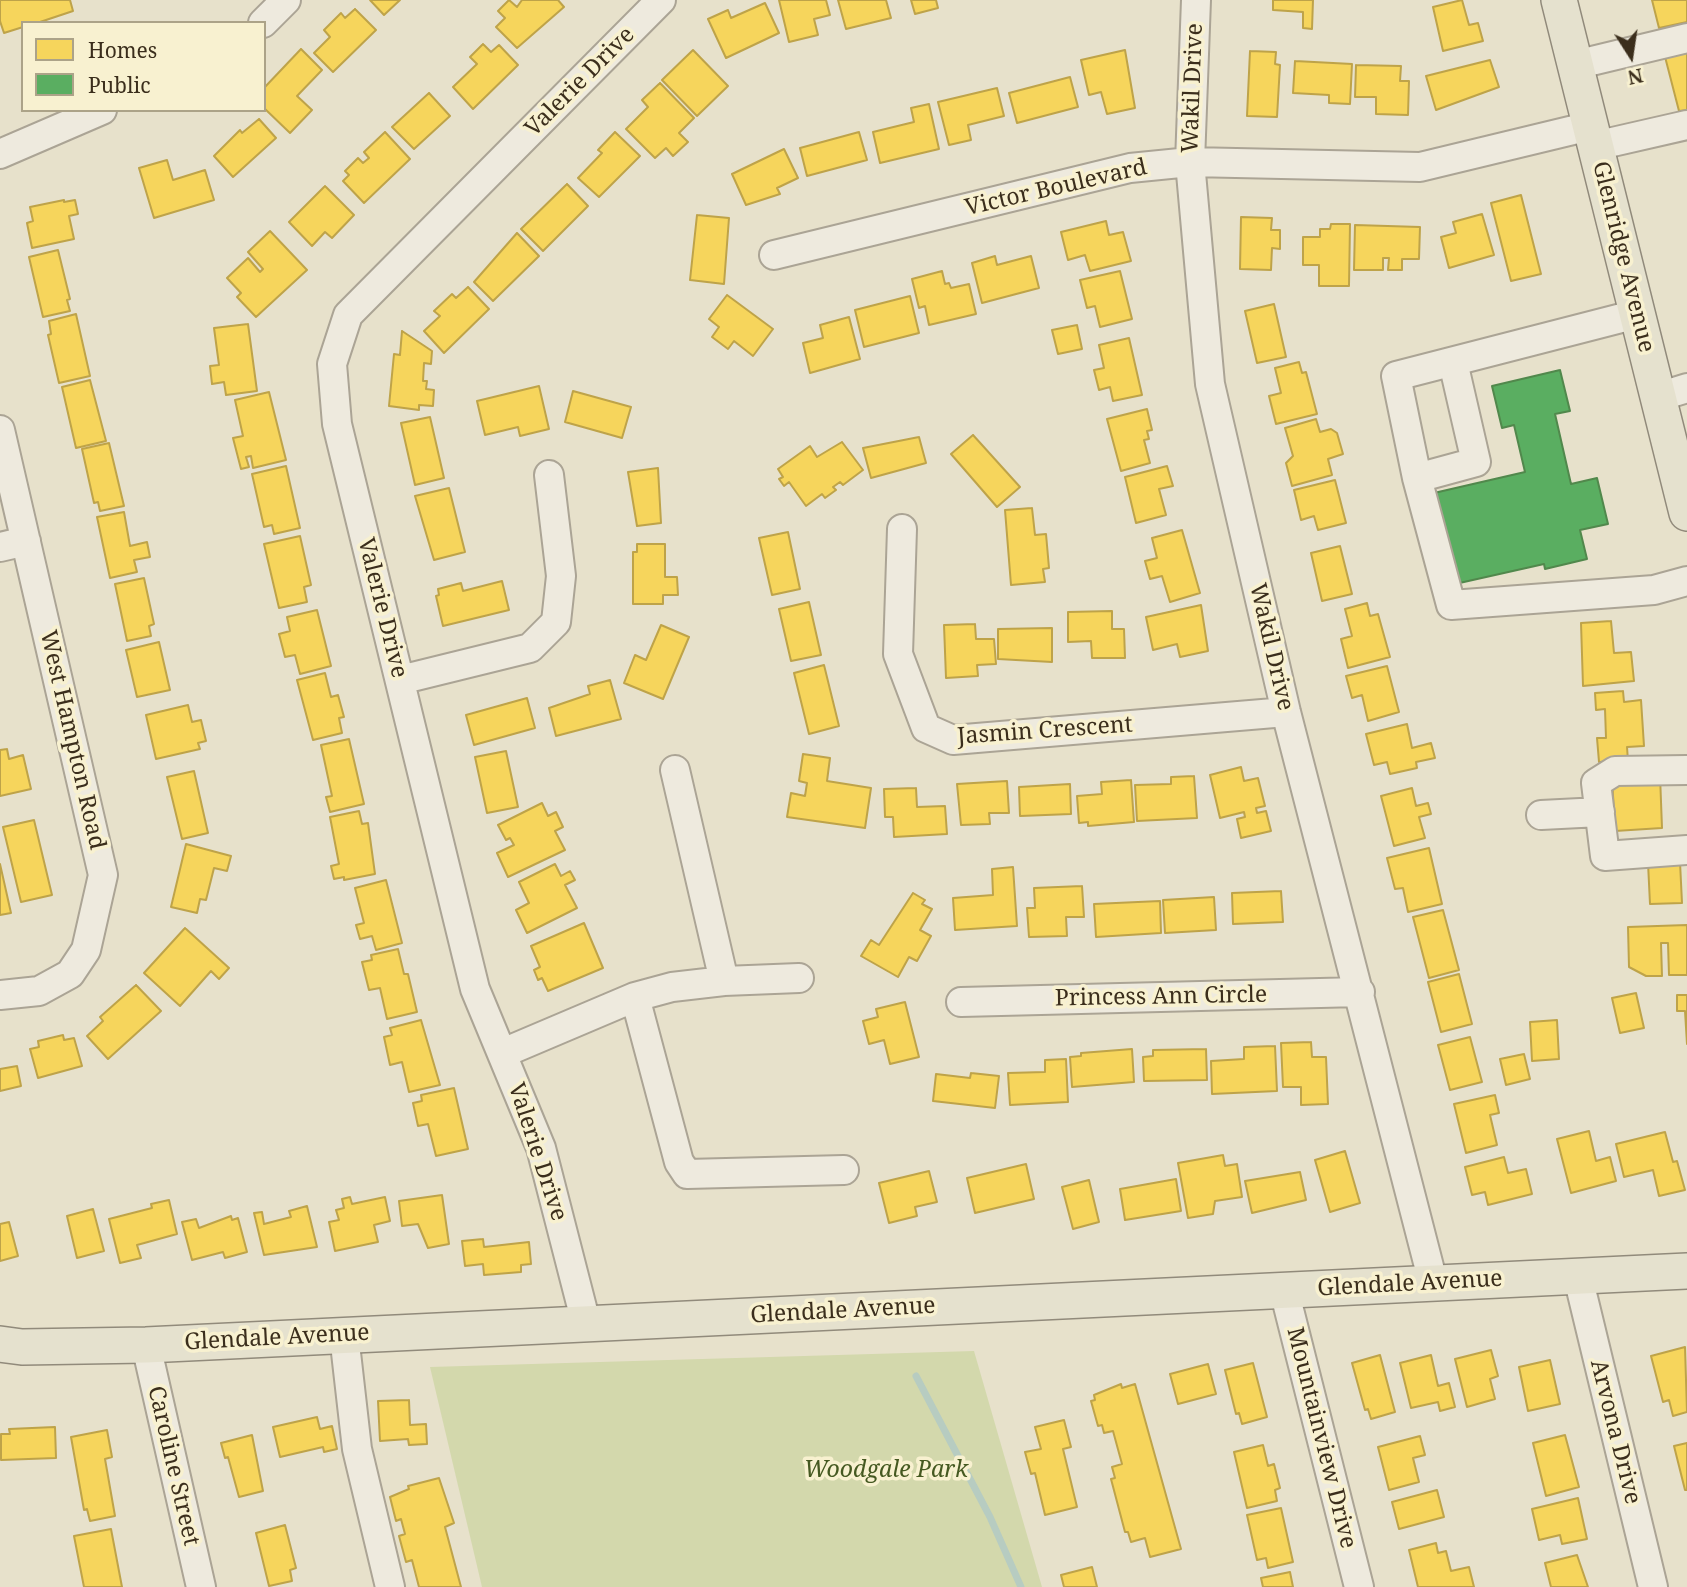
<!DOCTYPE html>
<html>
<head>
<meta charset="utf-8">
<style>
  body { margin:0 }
  #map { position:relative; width:1687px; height:1587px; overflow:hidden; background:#e7e1cb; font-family:"Noto Serif",serif }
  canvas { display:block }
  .legend { position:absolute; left:21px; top:21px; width:245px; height:91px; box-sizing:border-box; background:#f8f1d0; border:2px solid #aca388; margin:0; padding:9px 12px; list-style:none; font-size:21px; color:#3b2e1c }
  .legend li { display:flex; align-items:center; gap:14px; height:35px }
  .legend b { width:35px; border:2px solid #aca388 }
  .north { position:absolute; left:1596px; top:21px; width:70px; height:70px; -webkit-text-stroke:5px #f8f1d0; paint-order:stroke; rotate:168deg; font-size:19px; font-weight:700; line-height:28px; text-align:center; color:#3b2e1c }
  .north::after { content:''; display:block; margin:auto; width:24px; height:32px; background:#3b2e1c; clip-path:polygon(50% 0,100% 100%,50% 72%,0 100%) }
</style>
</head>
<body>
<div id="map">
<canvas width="1687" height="1587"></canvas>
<ul class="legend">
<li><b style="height:19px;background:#f6d55c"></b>Homes</li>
<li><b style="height:19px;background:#5aae61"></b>Public</li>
</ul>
<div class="north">N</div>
</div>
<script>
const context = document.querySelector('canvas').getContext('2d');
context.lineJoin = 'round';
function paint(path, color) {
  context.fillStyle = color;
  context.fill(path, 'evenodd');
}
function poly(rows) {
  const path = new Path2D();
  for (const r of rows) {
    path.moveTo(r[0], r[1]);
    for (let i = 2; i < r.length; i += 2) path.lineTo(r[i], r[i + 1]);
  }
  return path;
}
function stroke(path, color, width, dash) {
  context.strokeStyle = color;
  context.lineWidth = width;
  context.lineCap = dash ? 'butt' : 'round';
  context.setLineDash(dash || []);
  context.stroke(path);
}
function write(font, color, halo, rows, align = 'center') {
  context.font = font + ' "Noto Serif",serif';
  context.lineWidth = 7;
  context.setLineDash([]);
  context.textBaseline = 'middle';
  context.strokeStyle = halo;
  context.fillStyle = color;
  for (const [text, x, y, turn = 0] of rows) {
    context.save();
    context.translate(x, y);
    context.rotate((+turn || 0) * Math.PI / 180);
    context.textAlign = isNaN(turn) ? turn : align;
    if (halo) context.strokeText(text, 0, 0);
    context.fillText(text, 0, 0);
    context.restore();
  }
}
paint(poly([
  [974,1351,1042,1587,482,1587,430,1367]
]), '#d3d8ac');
const homes = poly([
  [0,0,70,0,73,11,37,23,23,23,23,27,4,33,0,21,0,0],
  [370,0,400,0,384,15,370,0],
  [509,0,517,7,522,0,558,0,564,7,517,48,496,27,505,18,498,11,509,0],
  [779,0,826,0,830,15,814,19,818,35,789,42,779,0],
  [838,0,886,0,891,18,846,29,838,0],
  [911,0,936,0,938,8,915,14,911,0],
  [1273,0,1313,0,1312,29,1303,28,1303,12,1273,10,1273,0],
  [1462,0,1469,25,1478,23,1483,41,1443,51,1433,7,1462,0],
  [1652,0,1687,0,1687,22,1659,28,1652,0],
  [765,3,779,33,726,58,708,19,728,10,731,18,765,3],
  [355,9,376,30,333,72,314,53,330,37,324,30,341,13,345,18,355,9],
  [483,44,491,52,499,45,518,65,473,109,453,87,477,64,470,57,483,44],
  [1687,44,1687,110,1679,111,1663,49,1687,44],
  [301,49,322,70,297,96,312,110,290,133,264,108,264,88,301,49],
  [693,50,728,86,697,116,662,80,693,50],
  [1125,50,1135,108,1107,114,1101,92,1089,95,1081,60,1125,50],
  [1250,51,1276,52,1275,64,1280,65,1277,117,1247,116,1250,51],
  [1490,60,1499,87,1436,110,1426,76,1490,60],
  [1295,61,1352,64,1350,104,1329,103,1329,95,1293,93,1295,61],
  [1356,65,1401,66,1400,81,1409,81,1408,115,1376,114,1376,97,1355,97,1356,65],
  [1070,77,1078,107,1017,123,1009,93,1070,77],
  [660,83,694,118,679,133,688,142,673,156,666,148,655,158,626,129,648,107,642,100,660,83],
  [997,88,1004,116,968,125,971,140,949,145,938,102,997,88],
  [429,93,450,116,414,149,392,127,429,93],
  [929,104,939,149,880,163,873,132,914,122,911,108,929,104],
  [259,119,276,138,233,177,214,156,240,130,242,133,259,119],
  [385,132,410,159,364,203,343,181,349,175,345,171,358,158,363,163,369,158,364,152,385,132],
  [615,132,640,156,599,197,578,178,602,153,598,150,615,132],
  [859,132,867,160,807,176,800,148,859,132],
  [784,149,798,178,777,188,780,194,746,205,732,174,784,149],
  [167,160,173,180,205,170,214,200,154,218,139,168,167,160],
  [567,184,588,206,543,251,521,229,567,184],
  [325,186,354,215,332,238,325,232,312,246,289,222,325,186],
  [1521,195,1541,274,1511,281,1491,203,1521,195],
  [64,200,64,202,75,200,78,214,69,216,74,239,32,248,27,223,33,221,30,207,64,200],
  [1482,214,1494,255,1449,268,1441,237,1456,233,1453,222,1482,214],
  [697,215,729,218,724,284,690,280,697,215],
  [1241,217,1272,218,1271,230,1280,230,1280,249,1272,248,1271,270,1240,269,1241,217],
  [1106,221,1109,235,1123,232,1131,261,1090,271,1085,255,1068,260,1061,232,1106,221],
  [1331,224,1350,224,1349,286,1319,286,1319,265,1303,265,1303,237,1320,237,1320,229,1330,229,1331,224],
  [1355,225,1420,227,1419,259,1402,259,1402,270,1388,270,1389,258,1383,258,1383,270,1354,270,1355,225],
  [270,231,307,270,256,317,237,297,241,293,227,278,248,258,260,272,263,269,248,252,270,231],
  [517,233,539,256,493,301,474,282,517,233],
  [58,250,70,299,67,300,70,311,43,317,29,257,58,250],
  [995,256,997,265,1031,256,1039,288,982,303,972,263,995,256],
  [942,271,945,284,949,283,951,288,969,284,976,314,929,325,925,306,919,308,912,279,942,271],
  [1120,271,1132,319,1100,327,1095,306,1087,308,1080,280,1120,271],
  [468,287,489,309,444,353,424,331,440,316,434,311,452,294,456,298,468,287],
  [727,295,773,329,753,356,734,341,728,349,712,337,719,327,709,319,727,295],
  [910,296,919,333,864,347,855,310,910,296],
  [1274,304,1286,357,1257,363,1245,311,1274,304],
  [76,314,90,376,59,383,48,335,51,334,49,321,76,314],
  [849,317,860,359,810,373,803,343,823,338,820,325,849,317],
  [248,324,257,391,226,395,224,382,212,384,210,366,219,365,214,328,248,324],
  [1077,325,1082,349,1058,354,1052,330,1077,325],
  [402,331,432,351,431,364,424,363,423,381,427,381,426,389,434,390,433,406,419,405,419,410,389,406,394,354,400,355,402,331],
  [1129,338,1142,395,1113,401,1110,387,1099,390,1094,370,1104,368,1099,345,1129,338],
  [1299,362,1302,373,1306,372,1317,414,1276,424,1269,396,1281,393,1275,368,1299,362],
  [90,380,106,441,76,448,62,387,90,380],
  [539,386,549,429,520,436,518,427,485,435,477,401,539,386],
  [573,391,631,407,622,438,565,422,573,391],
  [269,392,286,460,253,468,251,456,246,457,249,467,241,469,233,438,243,436,235,400,269,392],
  [1147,409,1152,430,1147,431,1149,439,1144,440,1150,463,1121,471,1107,419,1147,409],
  [430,417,444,478,415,485,401,423,430,417],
  [1316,419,1320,432,1331,429,1337,433,1343,454,1328,459,1332,475,1292,486,1286,463,1293,456,1285,428,1316,419],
  [973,435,1020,487,997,507,951,454,973,435],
  [919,437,926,463,871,478,863,448,919,437],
  [842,442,863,470,843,485,840,482,833,487,836,490,825,498,822,494,806,506,789,482,784,486,779,479,783,477,778,469,810,446,817,457,842,442],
  [109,443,124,506,100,511,98,502,94,503,82,449,109,443],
  [286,466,300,528,274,534,272,525,264,527,252,474,286,466],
  [1167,466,1173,486,1159,489,1166,515,1136,523,1125,477,1167,466],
  [658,468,661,523,637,526,628,472,658,468],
  [1335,480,1346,523,1318,530,1314,516,1301,520,1294,490,1335,480],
  [449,488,465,552,434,560,415,496,449,488],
  [1032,508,1035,535,1046,534,1049,568,1043,569,1045,582,1011,585,1005,510,1032,508],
  [124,512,130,546,147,542,150,557,134,560,137,572,110,578,97,517,124,512],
  [1182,530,1200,593,1170,602,1162,576,1150,579,1145,561,1157,558,1152,538,1182,530],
  [788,532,800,589,772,595,759,538,788,532],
  [300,536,311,585,304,587,307,602,279,608,264,544,300,536],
  [637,544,665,544,665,577,677,577,678,595,663,595,663,604,633,604,633,552,637,552,637,544],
  [1340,546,1352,594,1322,601,1311,553,1340,546],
  [144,578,154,624,149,626,151,636,127,641,115,584,144,578],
  [502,581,509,610,443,626,436,596,439,595,438,589,461,583,463,591,502,581],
  [809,602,821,655,791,661,779,609,809,602],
  [1367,603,1370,616,1378,614,1390,657,1348,668,1341,639,1352,636,1345,609,1367,603],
  [1201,605,1208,651,1180,657,1177,644,1153,650,1146,617,1201,605],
  [317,610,331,666,300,674,295,655,285,657,279,634,290,631,287,617,317,610],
  [1112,611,1112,629,1124,629,1125,658,1092,658,1091,641,1068,642,1068,612,1112,611],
  [1611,621,1614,653,1631,652,1634,681,1583,686,1581,623,1611,621],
  [975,624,976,639,994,639,996,664,977,665,978,676,946,678,944,625,975,624],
  [661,625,689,637,663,699,624,683,635,655,646,660,661,625],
  [1052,628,1052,662,998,659,998,629,1052,628],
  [159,642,170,690,137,697,126,650,159,642],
  [824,665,839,726,809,734,794,673,824,665],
  [1387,666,1399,712,1368,721,1362,695,1352,698,1346,676,1387,666],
  [325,673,331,697,338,695,344,717,339,718,342,733,313,740,297,680,325,673],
  [610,680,621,719,556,736,549,708,590,694,588,686,610,680],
  [1623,691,1624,702,1641,700,1644,746,1627,747,1628,761,1599,762,1597,738,1606,738,1605,709,1596,710,1595,693,1623,691],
  [527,698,535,728,474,745,466,715,527,698],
  [188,705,192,722,201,720,206,741,198,743,200,749,156,759,146,715,188,705],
  [1407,724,1412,748,1431,743,1435,758,1416,762,1417,768,1390,774,1387,762,1374,765,1366,734,1407,724],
  [349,739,364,804,330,812,326,797,332,796,321,745,349,739],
  [7,749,9,759,23,755,31,789,0,796,0,750,7,749],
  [506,751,518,807,487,813,475,757,506,751],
  [803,754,830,758,827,781,871,788,865,828,787,817,791,793,805,796,807,783,799,781,803,754],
  [1241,767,1244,781,1258,778,1265,806,1256,808,1257,813,1266,811,1271,831,1241,838,1237,819,1245,817,1244,812,1220,818,1210,775,1241,767],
  [194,771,208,833,182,839,167,777,194,771],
  [1660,775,1662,828,1615,831,1612,777,1660,775],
  [1194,776,1197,818,1137,821,1135,785,1171,784,1171,777,1194,776],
  [1131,780,1134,822,1088,826,1088,822,1079,823,1077,796,1102,794,1101,782,1131,780],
  [1007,781,1009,813,989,813,990,824,961,825,957,784,1007,781],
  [1070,784,1071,814,1020,816,1019,787,1070,784],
  [916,788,917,807,945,806,947,834,894,837,893,817,885,817,884,789,916,788],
  [1412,788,1416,806,1428,803,1431,814,1419,817,1425,838,1394,846,1381,796,1412,788],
  [542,803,548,816,556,812,563,827,555,831,565,850,508,877,497,853,514,845,510,838,506,840,498,825,542,803],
  [359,811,362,824,368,823,375,874,344,880,344,877,334,879,331,866,339,864,330,817,359,811],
  [34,820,52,895,21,902,3,827,34,820],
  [186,844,231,856,227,871,214,868,206,900,200,899,197,913,171,907,186,844],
  [1429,848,1442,904,1408,912,1403,888,1395,889,1387,858,1429,848],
  [1680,862,1682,903,1650,904,1648,863,1680,862],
  [0,864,11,913,0,915,0,864],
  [555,864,561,876,570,871,575,880,565,885,577,908,527,933,516,910,529,903,519,882,555,864],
  [1013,867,1017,926,955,930,953,898,993,895,992,869,1013,867],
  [386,880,402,943,376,950,372,936,360,939,356,925,364,923,355,888,386,880],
  [1082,886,1084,917,1066,917,1067,936,1029,937,1027,908,1035,908,1034,888,1082,886],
  [1281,891,1283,922,1233,924,1232,893,1281,891],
  [913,893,925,900,922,904,932,909,920,930,931,936,917,961,909,957,898,977,861,956,871,940,879,945,913,893],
  [1214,897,1216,930,1165,933,1163,900,1214,897],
  [1160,901,1161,933,1096,937,1094,904,1160,901],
  [1443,910,1459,970,1429,978,1413,917,1443,910],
  [584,923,603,968,548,991,542,978,538,980,534,970,540,967,531,946,584,923],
  [1687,925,1687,975,1669,975,1668,943,1661,943,1662,976,1646,976,1629,967,1628,927,1687,925],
  [185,928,229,968,219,979,211,971,180,1006,144,973,185,928],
  [398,949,404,974,408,974,417,1012,387,1019,380,988,369,990,362,962,372,960,371,955,398,949],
  [1459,974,1472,1024,1441,1032,1428,982,1459,974],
  [136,985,161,1011,108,1059,87,1036,103,1021,100,1017,136,985],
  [1636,993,1644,1028,1620,1033,1612,998,1636,993],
  [1677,995,1687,995,1687,1044,1685,1011,1677,1011,1677,995],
  [905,1002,919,1057,890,1064,884,1040,869,1044,863,1021,878,1017,876,1009,905,1002],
  [421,1020,440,1085,409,1092,402,1062,390,1065,384,1037,392,1035,390,1028,421,1020],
  [1557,1020,1559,1059,1532,1061,1530,1022,1557,1020],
  [63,1035,64,1040,74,1038,82,1066,38,1078,30,1049,39,1047,38,1041,63,1035],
  [1470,1037,1482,1082,1450,1090,1438,1045,1470,1037],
  [1311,1042,1312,1057,1326,1057,1328,1104,1301,1105,1301,1087,1283,1087,1281,1043,1311,1042],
  [1275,1046,1277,1091,1212,1094,1211,1061,1244,1059,1244,1047,1275,1046],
  [1132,1049,1134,1082,1072,1087,1070,1057,1081,1056,1081,1053,1132,1049],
  [1206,1049,1207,1080,1144,1081,1143,1057,1153,1056,1153,1050,1206,1049],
  [1524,1054,1530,1079,1506,1085,1500,1059,1524,1054],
  [1066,1059,1068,1102,1010,1105,1008,1073,1045,1072,1045,1060,1066,1059],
  [17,1066,21,1086,0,1091,0,1069,17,1066],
  [971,1073,999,1076,995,1108,933,1101,936,1074,970,1078,971,1073],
  [454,1088,468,1149,436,1156,428,1124,418,1126,413,1103,422,1101,421,1095,454,1088],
  [1495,1095,1499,1113,1490,1115,1497,1145,1466,1153,1454,1104,1495,1095],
  [1589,1131,1596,1161,1610,1157,1616,1181,1571,1193,1557,1139,1589,1131],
  [1665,1132,1673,1162,1677,1161,1685,1190,1659,1196,1653,1170,1624,1177,1616,1144,1665,1132],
  [1345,1151,1360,1203,1330,1212,1315,1160,1345,1151],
  [1223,1155,1225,1166,1237,1164,1242,1197,1215,1201,1213,1214,1188,1218,1178,1163,1223,1155],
  [1504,1157,1508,1173,1526,1169,1532,1194,1488,1205,1485,1192,1472,1195,1465,1167,1504,1157],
  [1026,1164,1034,1199,975,1213,967,1178,1026,1164],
  [929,1171,937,1202,915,1207,917,1216,889,1223,879,1183,929,1171],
  [1300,1172,1306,1200,1252,1213,1245,1181,1300,1172],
  [1176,1179,1181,1211,1125,1220,1120,1189,1176,1179],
  [1089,1180,1099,1222,1073,1229,1062,1187,1089,1180],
  [442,1195,449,1244,428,1248,418,1224,402,1226,399,1201,442,1195],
  [350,1197,352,1204,385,1197,390,1221,374,1225,378,1242,335,1251,329,1222,339,1220,336,1210,344,1208,342,1199,350,1197],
  [169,1200,177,1234,137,1245,141,1258,120,1263,109,1219,152,1208,151,1204,169,1200],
  [307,1206,317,1247,264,1255,254,1213,262,1212,264,1224,291,1217,289,1211,307,1206],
  [93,1209,104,1251,77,1258,67,1216,93,1209],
  [231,1216,232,1220,238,1218,247,1252,225,1258,223,1252,192,1260,182,1222,196,1219,199,1228,231,1216],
  [9,1222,18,1256,0,1261,0,1224,9,1222],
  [483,1239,484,1247,529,1242,531,1264,521,1265,521,1272,484,1275,483,1264,465,1266,462,1241,483,1239],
  [1685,1347,1687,1412,1673,1416,1669,1400,1663,1402,1651,1356,1685,1347],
  [1491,1350,1498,1376,1490,1379,1495,1399,1467,1407,1455,1359,1491,1350],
  [1380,1355,1395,1412,1371,1419,1368,1409,1365,1410,1352,1363,1380,1355],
  [1431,1355,1438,1386,1449,1383,1455,1407,1440,1411,1438,1402,1411,1408,1400,1363,1431,1355],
  [1550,1360,1560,1404,1528,1411,1519,1367,1550,1360],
  [1253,1363,1267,1417,1242,1424,1239,1413,1236,1414,1225,1370,1253,1363],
  [1208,1364,1216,1394,1178,1404,1170,1374,1208,1364],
  [1121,1384,1122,1388,1135,1384,1181,1549,1150,1557,1145,1538,1131,1542,1128,1532,1125,1532,1111,1479,1115,1478,1112,1467,1122,1464,1113,1431,1104,1433,1102,1425,1098,1426,1091,1401,1095,1400,1094,1395,1121,1384],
  [409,1400,410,1425,426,1424,427,1444,409,1445,408,1439,380,1441,378,1401,409,1400],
  [317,1417,320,1429,332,1426,337,1449,324,1452,323,1447,280,1457,273,1427,317,1417],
  [1064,1420,1071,1447,1063,1449,1077,1507,1045,1515,1035,1473,1031,1474,1025,1452,1041,1449,1035,1427,1064,1420],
  [55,1427,56,1458,1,1460,1,1434,10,1434,9,1429,55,1427],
  [107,1430,112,1457,105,1459,115,1516,90,1521,87,1509,84,1510,71,1437,107,1430],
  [252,1435,263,1491,239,1497,228,1457,225,1458,221,1443,252,1435],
  [1565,1435,1579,1487,1546,1496,1533,1443,1565,1435],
  [1420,1436,1425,1455,1413,1458,1419,1482,1389,1490,1378,1447,1420,1436],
  [1687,1443,1687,1490,1685,1490,1674,1446,1687,1443],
  [1263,1445,1268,1466,1274,1464,1280,1488,1275,1490,1277,1501,1247,1508,1234,1452,1263,1445],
  [439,1478,454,1523,445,1527,461,1587,419,1587,412,1560,406,1562,399,1536,405,1534,401,1519,396,1521,390,1497,409,1489,408,1486,439,1478],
  [1437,1490,1444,1517,1399,1529,1392,1502,1437,1490],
  [1578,1498,1587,1539,1562,1544,1560,1535,1539,1540,1532,1509,1578,1498],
  [1281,1508,1293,1562,1268,1568,1266,1558,1257,1560,1247,1515,1281,1508],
  [285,1525,296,1568,290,1570,292,1581,269,1586,256,1533,285,1525],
  [111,1529,122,1587,84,1587,74,1536,111,1529],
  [1436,1543,1438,1553,1446,1551,1451,1571,1469,1567,1474,1587,1418,1587,1409,1550,1436,1543],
  [1577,1555,1588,1587,1551,1587,1545,1563,1577,1555],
  [1092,1567,1097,1587,1064,1587,1061,1575,1092,1567],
  [1290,1572,1293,1587,1263,1587,1261,1578,1290,1572]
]);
paint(homes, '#f6d55c');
stroke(homes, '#bea349', 2);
const public = poly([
  [1560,370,1570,411,1555,414,1571,484,1597,478,1608,524,1580,530,1587,559,1545,569,1544,564,1455,584,1434,493,1525,472,1514,425,1502,428,1492,386,1560,370]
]);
paint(public, '#5aae61');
stroke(public, '#51884c', 2);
stroke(poly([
  [916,1376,990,1517,1021,1587]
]), '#b7ccc1', 7);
const minor = poly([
  [1196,0,1190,162,1210,384,1286,712,1433,1282],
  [263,23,286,0],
  [1575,65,1687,38],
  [1595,146,1687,125],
  [0,154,102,110],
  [774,255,1130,168,1190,162,1420,167,1590,126],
  [1637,314,1396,376,1417,478,1451,605,1654,590,1687,581],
  [1658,397,1687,388],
  [0,430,103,875,86,950,70,974,39,991,0,995],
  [1417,478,1476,462,1453,362],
  [902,529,898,654,926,728,953,740,1286,712],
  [0,547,26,541],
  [400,680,530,648,556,622,561,576,549,475],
  [675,770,724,981],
  [1687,770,1615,771,1596,783,1605,856,1687,850],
  [1541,815,1600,812],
  [635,997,679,1162,687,1174,844,1170],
  [961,1002,1360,992],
  [503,1053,635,997,672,987,724,981,799,978],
  [1578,1277,1653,1587],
  [1284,1290,1359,1587],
  [586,1323,541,1148,475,989,337,424,332,364,348,315,661,0],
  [344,1335,357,1449,390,1587],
  [146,1345,201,1587]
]);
const major = poly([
  [1559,0,1687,513],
  [0,1344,22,1347,146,1345,1687,1271]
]);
stroke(minor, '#aba495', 32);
stroke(major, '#918a7b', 38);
stroke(minor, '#eeeade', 28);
stroke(major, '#e5e1ce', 35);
write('23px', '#3b2e1c', '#f8f1d0', [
  ["Valerie Drive",580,82,-45],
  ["Wakil Drive",1193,88,-88],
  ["Victor Boulevard",1056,188,-13],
  ["Glenridge Avenue",1623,257,76],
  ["Valerie Drive",382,608,76],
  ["Wakil Drive",1271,647,77],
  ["Jasmin Crescent",1045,731,-4],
  ["West Hampton Road",72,740,77],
  ["Princess Ann Circle",1161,997,-1],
  ["Valerie Drive",537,1152,72],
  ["Glendale Avenue",1410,1284,-3],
  ["Glendale Avenue",843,1311,-3],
  ["Glendale Avenue",277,1338,-3],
  ["Arvona Drive",1615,1432,76],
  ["Mountainview Drive",1321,1438,76],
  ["Caroline Street",173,1466,77]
]);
write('italic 23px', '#455921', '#f8f1d0', [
  ["Woodgale Park",886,1470]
]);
</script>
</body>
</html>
